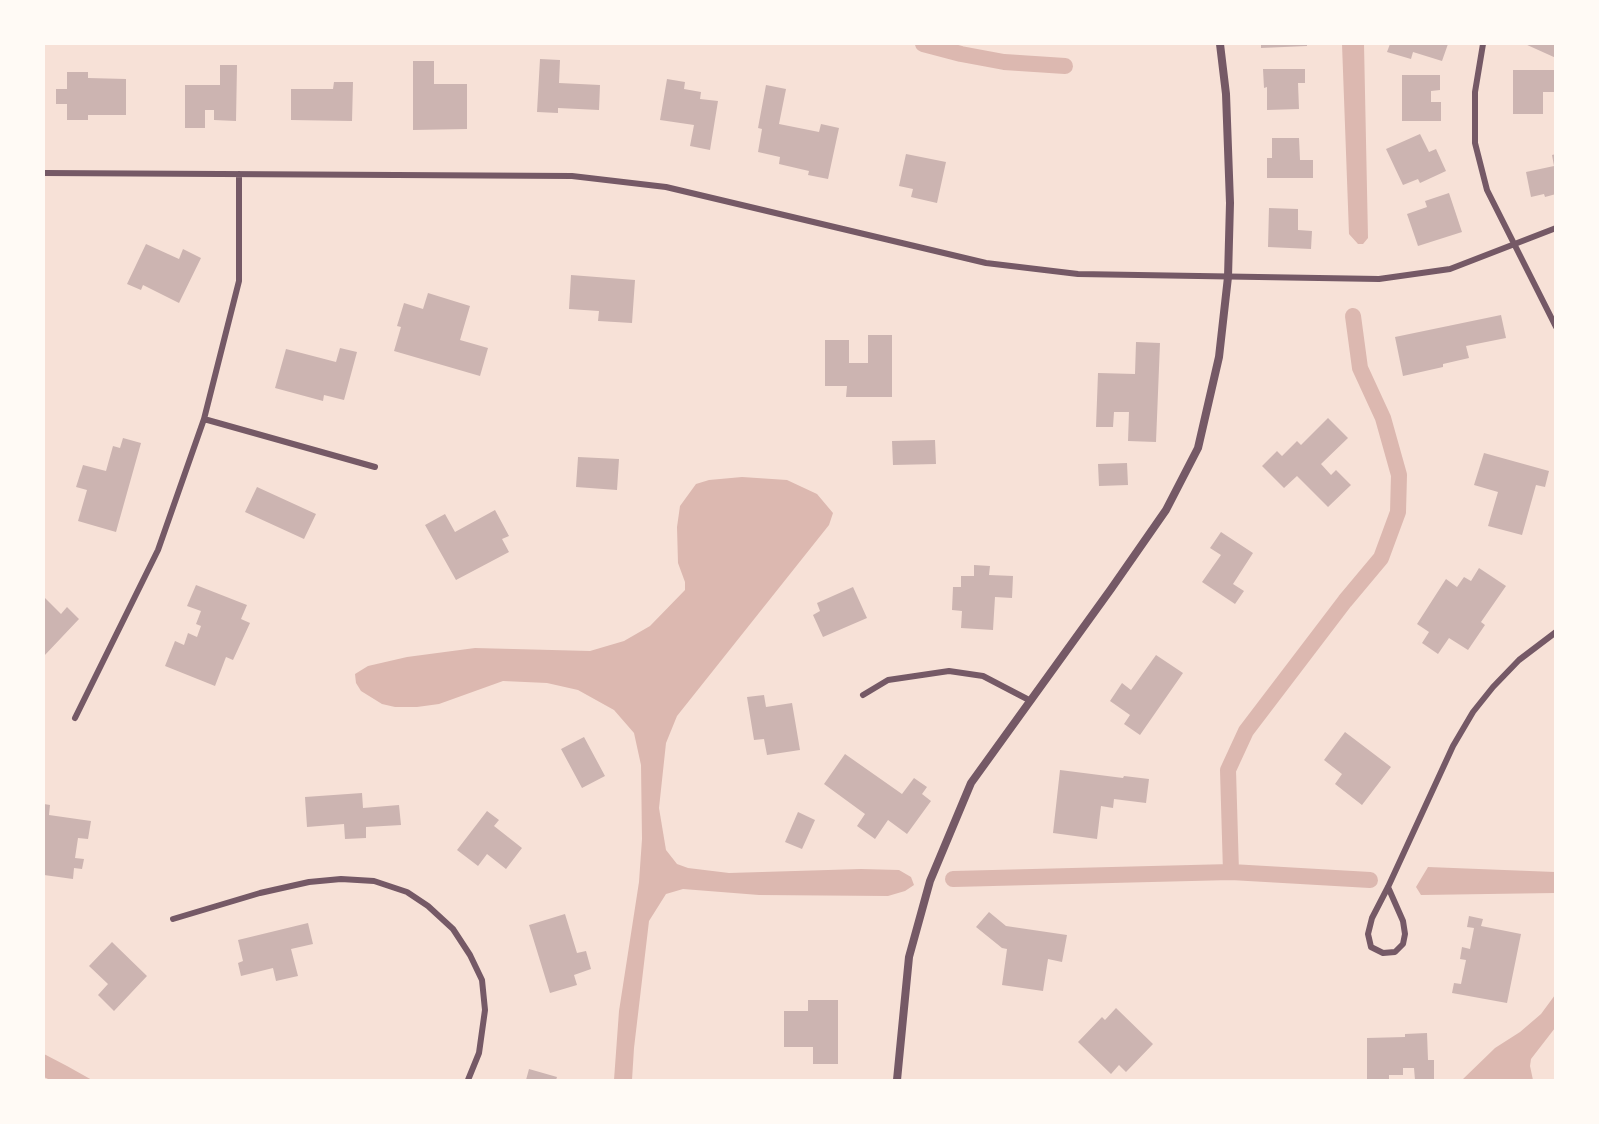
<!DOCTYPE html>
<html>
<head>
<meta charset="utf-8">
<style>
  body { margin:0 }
  #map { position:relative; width:1599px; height:1124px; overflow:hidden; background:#f7e1d7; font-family:"Varela Round",sans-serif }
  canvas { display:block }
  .frame { position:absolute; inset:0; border:45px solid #fffaf5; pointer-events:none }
</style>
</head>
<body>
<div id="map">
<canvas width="1599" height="1124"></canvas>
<div class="frame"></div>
</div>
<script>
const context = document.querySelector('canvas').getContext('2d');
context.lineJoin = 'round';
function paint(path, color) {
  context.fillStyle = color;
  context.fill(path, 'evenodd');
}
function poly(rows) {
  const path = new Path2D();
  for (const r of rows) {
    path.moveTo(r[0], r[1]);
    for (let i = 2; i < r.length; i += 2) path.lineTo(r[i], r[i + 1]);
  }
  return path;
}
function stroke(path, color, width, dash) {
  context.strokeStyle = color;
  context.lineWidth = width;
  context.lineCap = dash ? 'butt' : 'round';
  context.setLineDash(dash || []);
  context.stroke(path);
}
paint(poly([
  [1342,44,1364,44,1368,238,1363,244,1358,244,1349,234],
  [742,477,787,480,817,494,833,513,829,525,677,716,666,743,659,808,666,850,677,864,688,868,729,873,861,869,899,870,911,877,914,885,905,891,888,896,759,895,683,889,666,894,649,921,634,1048,632,1080,614,1080,619,1011,639,882,642,839,641,765,634,733,614,710,578,690,547,683,503,681,439,704,417,707,395,707,382,704,361,691,356,683,355,674,368,666,407,657,475,648,590,651,624,641,650,626,685,590,685,582,678,563,677,527,680,506,696,484,709,480],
  [1428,867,1555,872,1555,893,1421,895,1416,887],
  [1555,995,1555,1028,1531,1059,1530,1066,1533,1080,1462,1080,1495,1048,1520,1032,1541,1014],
  [44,1054,67,1066,92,1080,50,1080,44,1077]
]), '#dcb8b0');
stroke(poly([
  [923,44,961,54,1004,62,1065,66],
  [1231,872,1228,770,1246,731,1345,601,1381,558,1398,512,1399,475,1383,418,1360,368,1353,316],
  [953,879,1231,872,1370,880]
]), '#dcb8b0', 16);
paint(poly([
  [1261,44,1307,44,1307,46,1261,48],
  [1390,44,1448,44,1442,61,1413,52,1411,59,1387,52],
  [1525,44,1556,44,1556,58],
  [540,59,560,60,559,83,600,85,599,110,558,108,558,113,537,112],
  [413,61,434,61,434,84,467,84,467,129,413,130],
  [220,65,237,65,236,121,214,120,214,110,205,110,205,128,185,128,185,85,220,85],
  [1263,69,1305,69,1305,83,1298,83,1299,109,1267,110,1267,87,1264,88],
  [1513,70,1556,70,1556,92,1543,92,1543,114,1513,114],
  [67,72,88,72,88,78,126,79,126,115,88,115,88,120,67,120,67,104,56,104,56,89,67,89],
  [1402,75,1440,75,1440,90,1431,91,1431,102,1441,102,1441,121,1402,121],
  [667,79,685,82,684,89,701,92,700,99,718,101,710,150,690,146,694,125,660,120],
  [334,82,353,82,352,121,291,120,291,89,333,89],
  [766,85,786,89,779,124,819,132,821,124,839,128,828,179,808,175,809,171,779,164,780,157,758,152,762,129,758,128],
  [1420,134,1429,152,1436,149,1446,171,1420,183,1418,179,1403,185,1386,149],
  [1272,138,1299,138,1300,160,1313,160,1313,178,1267,178,1267,158,1272,158],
  [906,154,946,162,937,203,911,197,913,189,899,186],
  [1556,154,1556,194,1545,197,1544,194,1531,197,1526,172,1554,166,1552,155],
  [1449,193,1462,232,1418,246,1407,214,1427,207,1425,201],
  [1269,208,1298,209,1298,230,1312,231,1311,249,1268,247],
  [146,244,179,259,183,249,201,258,179,303,143,285,141,290,127,284],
  [571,275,635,280,632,323,598,321,599,311,569,309],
  [428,293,470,306,460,340,488,348,480,376,394,351,401,327,397,326,404,303,423,309],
  [1501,315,1506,338,1466,346,1469,358,1443,364,1443,367,1403,376,1395,337],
  [868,335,892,335,892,397,846,397,847,386,825,386,825,340,849,340,849,363,868,363],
  [1136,342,1160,343,1156,442,1128,441,1129,412,1114,412,1113,427,1096,427,1098,373,1135,374],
  [340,348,357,352,344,400,324,395,323,401,275,388,286,349,336,362],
  [1328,418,1348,438,1321,464,1331,475,1336,470,1351,485,1328,507,1297,476,1284,488,1262,466,1277,451,1282,456,1297,441,1301,445],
  [123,438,141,443,116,532,78,521,87,490,76,487,83,465,106,471,113,446,120,448],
  [935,440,936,464,893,465,892,441],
  [1484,453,1549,471,1545,487,1536,485,1522,535,1488,526,1498,492,1474,485],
  [578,457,619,459,617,490,576,487],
  [1127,463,1128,485,1099,486,1098,464],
  [257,487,316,514,304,539,245,512],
  [495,510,509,536,502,539,509,552,456,580,425,525,445,514,455,532],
  [1221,532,1253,553,1233,584,1244,591,1235,604,1202,582,1221,555,1210,548],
  [974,565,990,566,989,575,1013,576,1012,598,995,597,993,630,961,628,962,611,952,610,953,587,961,587,961,576,974,576],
  [1479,568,1506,586,1481,622,1485,625,1468,650,1449,638,1438,654,1422,643,1429,632,1417,624,1446,579,1457,587,1464,577,1471,581],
  [196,585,247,605,241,619,250,623,233,660,226,657,215,686,165,666,175,641,184,645,188,633,197,637,201,626,196,624,201,611,187,606],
  [853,587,867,618,823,637,813,615,820,611,817,603],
  [44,597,61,614,67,607,79,619,44,656],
  [1156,655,1183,673,1140,735,1124,724,1130,715,1110,701,1122,683,1131,690],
  [764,695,766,707,792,703,800,750,767,755,764,739,754,740,747,697],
  [1345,732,1391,767,1362,805,1335,784,1342,774,1324,760],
  [584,737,605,776,582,788,561,749],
  [845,754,902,794,914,778,927,787,922,794,931,801,907,834,888,820,875,839,857,826,865,814,824,784],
  [1060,770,1123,778,1124,776,1149,779,1146,803,1114,799,1113,808,1101,806,1097,839,1053,833],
  [362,793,363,808,399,805,401,825,366,827,366,838,345,839,344,824,307,827,305,797],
  [44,804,50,805,49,815,91,821,88,839,78,838,75,858,84,859,82,869,74,868,73,879,44,875],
  [487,811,499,820,494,826,522,848,506,869,487,854,478,866,457,850],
  [798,812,815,820,802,849,785,842],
  [989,912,1006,926,1067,935,1062,962,1048,959,1043,991,1002,985,1007,949,1002,948,976,927],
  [565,914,577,953,586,951,591,969,574,975,577,985,550,993,529,925],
  [1469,916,1483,919,1481,926,1521,934,1507,1003,1452,993,1454,983,1461,984,1466,960,1460,959,1462,947,1470,949,1474,928,1467,927],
  [308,923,313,944,291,949,298,976,276,981,273,968,241,976,238,963,243,961,238,940],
  [112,942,147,976,114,1011,98,995,108,984,89,966],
  [808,1000,838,1000,838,1064,813,1064,813,1047,784,1047,784,1011,808,1011],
  [1116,1008,1153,1044,1126,1072,1119,1065,1111,1074,1078,1042,1102,1017,1105,1020],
  [1427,1033,1428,1060,1434,1060,1434,1080,1415,1080,1414,1068,1403,1068,1403,1075,1389,1075,1389,1080,1367,1080,1367,1038,1405,1037,1405,1034],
  [529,1069,557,1077,556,1080,526,1080]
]), '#ccb4b1');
stroke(poly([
  [1483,44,1475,92,1475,143,1487,190,1556,327],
  [44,173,572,176,666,187,986,263,1078,274,1379,279,1450,269,1556,228],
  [204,419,375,467],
  [863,695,888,680,949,671,983,676,1029,700],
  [75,718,158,550,204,419,239,281,239,174],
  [1388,887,1403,921,1405,934,1403,944,1395,952,1383,953,1371,947,1368,934,1372,918,1388,887,1453,746,1473,712,1493,687,1519,660,1556,632],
  [173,919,260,893,309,882,341,879,374,881,407,892,428,906,453,929,470,955,482,980,485,1010,479,1053,468,1080]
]), '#755966', 6);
stroke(poly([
  [897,1080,909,957,930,881,971,783,1111,589,1166,510,1198,448,1219,357,1228,277,1230,203,1226,94,1220,44]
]), '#755966', 8);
</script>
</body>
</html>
